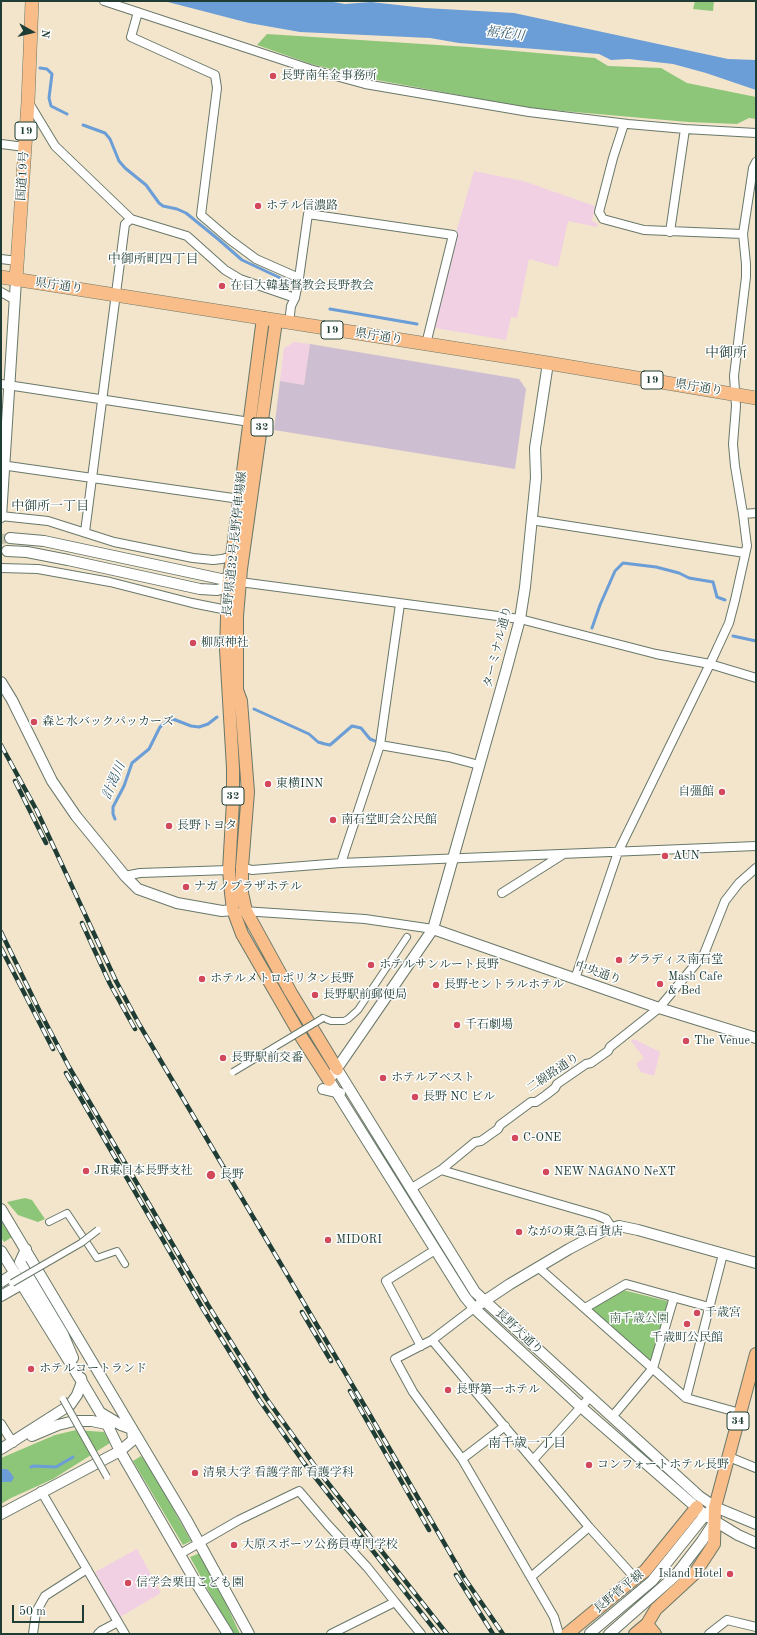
<!DOCTYPE html>
<html>
<head>
<meta charset="utf-8">
<style>
  body { margin:0 }
  #map { position:relative; width:757px; height:1635px; overflow:hidden; background:#f2e5cc; font-family:"Old Standard TT",serif }
  canvas { display:block }
  .frame { position:absolute; inset:0; border:2px solid #1f3d34; pointer-events:none }
  .north { position:absolute; left:12px; top:12px; width:40px; height:40px; -webkit-text-stroke:3px #fff; paint-order:stroke; rotate:98deg; font-size:11px; font-weight:700; line-height:16px; text-align:center; color:#1f3d34 }
  .north::after { content:''; display:block; margin:auto; width:14px; height:18px; background:#1f3d34; clip-path:polygon(50% 0,100% 100%,50% 72%,0 100%) }
  .scale { position:absolute; left:12px; top:1605px; width:72px; height:18px; box-sizing:border-box; border:2px solid #1f3d34; border-top:0; padding-left:5px; font-size:12px; line-height:14px; white-space:nowrap; color:#1f3d34; -webkit-text-stroke:3px #fff; paint-order:stroke }
</style>
</head>
<body>
<div id="map">
<canvas width="757" height="1635"></canvas>
<div class="frame"></div>
<div class="north">N</div>
<div class="scale">50 m</div>
</div>
<script>
const context = document.querySelector('canvas').getContext('2d');
context.lineJoin = 'round';
function paint(path, color) {
  context.fillStyle = color;
  context.fill(path, 'evenodd');
}
function poly(rows) {
  const path = new Path2D();
  for (const r of rows) {
    path.moveTo(r[0], r[1]);
    for (let i = 2; i < r.length; i += 2) path.lineTo(r[i], r[i + 1]);
  }
  return path;
}
function stroke(path, color, width, dash) {
  context.strokeStyle = color;
  context.lineWidth = width;
  context.lineCap = dash ? 'butt' : 'round';
  context.setLineDash(dash || []);
  context.stroke(path);
}
function write(font, color, halo, rows, align = 'center') {
  context.font = font + ' "Old Standard TT","Noto Serif JP",serif';
  context.lineWidth = 3;
  context.setLineDash([]);
  context.textBaseline = 'middle';
  context.strokeStyle = halo;
  context.fillStyle = color;
  for (const [text, x, y, turn = 0] of rows) {
    context.save();
    context.translate(x, y);
    context.rotate((+turn || 0) * Math.PI / 180);
    context.textAlign = isNaN(turn) ? turn : align;
    if (halo) context.strokeText(text, 0, 0);
    context.fillText(text, 0, 0);
    context.restore();
  }
}
paint(poly([
  [474,171,523,181,595,206,592,221,598,224,597,227,568,221,558,267,529,259,517,318,511,317,506,340,435,328,434,323,453,243],
  [294,342,310,344,304,385,280,381,284,348],
  [634,1039,660,1052,654,1076,641,1072,636,1064,644,1058,631,1041],
  [137,1549,161,1593,120,1617,95,1572]
]), '#f1d0e3');
paint(poly([
  [310,344,519,379,526,389,515,469,274,430,280,381,304,385]
]), '#cebed1');
paint(poly([
  [695,1,714,1,713,11,693,9],
  [267,34,469,47,595,58,608,66,661,68,687,83,756,97,756,119,749,118,737,124,688,122,529,108,377,80,311,64,257,45],
  [25,1198,32,1200,45,1219,38,1222,18,1215,7,1202],
  [1,1218,12,1237,4,1242,1,1237],
  [623,1290,667,1301,668,1307,653,1360,648,1362,592,1310,592,1307],
  [76,1430,104,1432,110,1443,53,1479,11,1498,1,1504,1,1458,55,1435],
  [141,1456,151,1469,191,1541,183,1545,133,1461],
  [200,1553,219,1588,240,1634,233,1634,229,1628,190,1557]
]), '#8ec679');
paint(poly([
  [164,1,328,1,345,4,371,2,425,8,514,13,728,59,756,60,756,90,706,73,673,64,629,59,611,60,599,54,459,43,430,38,300,32,249,23],
  [1,1469,7,1469,11,1473,14,1478,11,1482,1,1482]
]), '#6b9dd6');
stroke(poly([
  [40,68,47,69,52,74,49,98,51,106,67,114],
  [83,125,105,133,110,139,119,161,125,168,146,185,159,203,163,206,177,209,186,213,218,239,242,260,289,282],
  [330,309,417,324],
  [592,628,600,605,615,571,623,563,656,567,679,573,689,578,713,582,717,597,725,600],
  [733,636,756,641],
  [254,709,309,734,318,742,325,744,330,745,352,726,361,728,370,739,375,741],
  [115,819,113,814,113,807,124,786,132,763,149,749,160,727,167,721,173,719,191,726,199,727,208,724,217,717],
  [31,1467,33,1466,56,1467,73,1457]
]), '#6b9dd6', 3);
stroke(poly([
  [1,539,10,538]
]), '#c8c3ae', 10, [10, 5]);
const pedestrian = poly([
  [323,1018,331,1021,344,1021,348,1019,358,1010,407,937],
  [49,1222,67,1213,97,1258,117,1251,125,1264]
]);
const minor = poly([
  [104,1,310,69,365,84,529,112,628,124,685,129,756,133],
  [138,12,131,37,215,75,217,88,201,215,229,239,256,259,299,278],
  [29,103,55,146,131,219,187,236,225,270,240,279,295,298],
  [624,124,613,158,599,212,603,219,644,230,743,234],
  [1,144,25,147],
  [670,232,685,129],
  [1,259,17,261],
  [1,292,15,300],
  [289,323,291,306,295,298,299,278,308,214,453,235,426,344],
  [1,384,250,422],
  [1,465,240,499],
  [743,514,756,513],
  [1,516,48,521,114,542,193,558,213,560,222,559,232,556],
  [531,520,745,553],
  [85,532,125,224,131,219],
  [1,568,38,569,110,582,192,603,227,610],
  [240,582,520,619,656,654,710,664,756,678],
  [380,745,449,757,479,765],
  [341,863,380,745,400,604],
  [242,867,252,870,341,863,756,846],
  [125,876,140,873,229,870],
  [502,893,562,855],
  [243,911,365,919,433,929],
  [575,979,618,852,710,664,729,623,735,600,747,546,743,514,735,466,733,444,736,406,734,376,746,277,746,264,743,234,753,168,756,162],
  [441,1170,475,1142,481,1141,498,1129,500,1125,531,1102,536,1102,546,1095,555,1088,557,1084,586,1064,591,1063,608,1051,610,1047,659,1008,704,954,725,901,739,883,756,868],
  [412,1188,441,1170,596,1215,606,1219,612,1228],
  [538,1267,686,1398,740,1413],
  [474,1308,432,1340,395,1359,413,1392,462,1459,554,1617,559,1634],
  [585,1308,626,1284,709,1307],
  [432,1340,589,1527,635,1578],
  [421,1346,386,1281,435,1250],
  [686,1398,723,1254],
  [612,1417,653,1368,674,1297],
  [1,1424,13,1443],
  [729,1457,756,1468],
  [462,1459,505,1426],
  [533,1460,590,1397],
  [41,1491,125,1634],
  [180,1554,239,1520,299,1491,328,1525,367,1567,395,1602,331,1634],
  [531,1577,589,1527],
  [395,1602,421,1634],
  [33,1634,36,1612,45,1596,87,1569],
  [98,1634,101,1631,118,1622],
  [709,1634,727,1620,756,1627]
]);
const tertiary = poly([
  [548,363,535,448,536,478,525,587,520,619,506,671,433,929,329,1080,465,1297,474,1308,581,1407,705,1515,738,1535,756,1543],
  [1,517,16,280],
  [10,538,44,541,235,582],
  [7,551,27,552,68,560,200,589,217,590,234,585],
  [1,682,12,700,52,781,76,816,125,876,138,889,177,903,222,911,233,910],
  [433,929,659,1008,756,1038],
  [337,1069,475,1292,699,1496,715,1507,756,1524],
  [323,1089,340,1093],
  [1,1209,186,1519,249,1634],
  [26,1249,20,1262,63,1334,73,1358],
  [1,1251,82,1382,107,1424,120,1451,198,1586,228,1634],
  [1,1282,15,1273],
  [1,1296,22,1284],
  [480,1304,510,1284,569,1249,605,1230,619,1226,638,1230,756,1263],
  [32,1436,58,1425,74,1421,92,1421,111,1425],
  [1,1449,70,1405,77,1395,82,1382,81,1378],
  [1,1514,120,1451,133,1440,132,1429,121,1425,101,1413],
  [590,1633,652,1581,705,1515,710,1511],
  [609,1634,675,1576,702,1541,715,1521]
]);
const primary = poly([
  [263,318,228,587,226,649,233,768,233,801,229,870,231,893,233,910,242,934,302,1038,329,1080],
  [276,321,241,569,237,616,237,690,241,701,248,792,242,867,242,893,246,911,291,993,337,1069],
  [647,1624,655,1634],
  [567,1634,635,1578,645,1571,697,1507],
  [635,1634,647,1624,656,1609,695,1573,714,1544,715,1507,756,1354]
]);
const trunk = poly([
  [1,277,548,363,756,398],
  [16,280,28,102,32,1]
]);
stroke(pedestrian, '#697869', 8);
stroke(minor, '#697869', 10);
stroke(tertiary, '#697869', 12);
stroke(primary, '#697869', 14);
stroke(trunk, '#697869', 14);
stroke(pedestrian, '#fff', 6);
stroke(minor, '#fff', 8);
stroke(tertiary, '#fff', 10);
stroke(primary, '#f9bd89', 12);
stroke(trunk, '#f9bd89', 13);
const rail = poly([
  [1,745,37,811,116,981,139,1024,370,1415,465,1579,503,1634],
  [15,781,46,843],
  [82,923,110,984,135,1029],
  [1,932,39,1010,69,1067,208,1305,266,1398,320,1473,447,1634],
  [1,948,53,1049],
  [66,1073,203,1309,260,1401,304,1463,438,1634],
  [302,1312,331,1361],
  [350,1391,429,1530],
  [456,1575,493,1634]
]);
stroke(rail, '#1f3d34', 4.5);
stroke(rail, '#fff', 3, [9]);
const pedestrianBridge = poly([
  [233,1072,323,1018],
  [12,1283,81,1243,98,1230],
  [63,1399,107,1477]
]);
stroke(pedestrianBridge, '#697869', 8, []);
stroke(pedestrianBridge, '#fff', 6);
for (const [x, y, r, color] of [
  [273,76,4,"#d1495b"],
  [258,206,4,"#d1495b"],
  [222,286,4,"#d1495b"],
  [193,643,4,"#d1495b"],
  [34,722,4,"#d1495b"],
  [268,784,4,"#d1495b"],
  [722,792,4,"#d1495b"],
  [333,820,4,"#d1495b"],
  [169,826,4,"#d1495b"],
  [665,856,4,"#d1495b"],
  [186,887,4,"#d1495b"],
  [619,960,4,"#d1495b"],
  [371,965,4,"#d1495b"],
  [202,979,4,"#d1495b"],
  [660,984,4,"#d1495b"],
  [436,985,4,"#d1495b"],
  [315,995,4,"#d1495b"],
  [457,1025,4,"#d1495b"],
  [686,1041,4,"#d1495b"],
  [223,1058,4,"#d1495b"],
  [383,1078,4,"#d1495b"],
  [415,1097,4,"#d1495b"],
  [515,1138,4,"#d1495b"],
  [86,1171,4,"#d1495b"],
  [546,1172,4,"#d1495b"],
  [211,1175,5,"#d1495b"],
  [519,1232,4,"#d1495b"],
  [328,1240,4,"#d1495b"],
  [697,1313,4,"#d1495b"],
  [687,1324,4,"#d1495b"],
  [31,1369,4,"#d1495b"],
  [448,1390,4,"#d1495b"],
  [589,1465,4,"#d1495b"],
  [195,1473,4,"#d1495b"],
  [234,1545,4,"#d1495b"],
  [730,1574,4,"#d1495b"],
  [128,1583,4,"#d1495b"]
]) {
  const dot = new Path2D();
  dot.arc(x, y, r, 0, 2 * Math.PI);
  context.fillStyle = color;
  context.fill(dot);
  stroke(dot, '#fff', 1.5);
}
for (const [x, y, w] of [
  [26,131,22],
  [332,330,22],
  [652,380,22],
  [262,427,22],
  [233,796,22],
  [738,1421,22]
]) {
  const box = new Path2D();
  box.roundRect(x - w / 2, y - 9, w, 18, 3);
  context.fillStyle = '#fff';
  context.fill(box);
  stroke(box, '#1f3d34', 1);
}
write('bold 11px', '#1f3d34', null, [
  ["19",26,131],
  ["19",332,330],
  ["19",652,380],
  ["32",262,427],
  ["32",233,796],
  ["34",738,1421]
]);
write('12px', '#1f3d34', '#fff', [
  ["長野南年金事務所",281,76],
  ["ホテル信濃路",266,206],
  ["在日大韓基督教会長野教会",230,286],
  ["柳原神社",201,643],
  ["森と水バックパッカーズ",42,722],
  ["東横INN",276,784],
  ["自彊館",714,792,"right"],
  ["南石堂町会公民館",341,820],
  ["長野トヨタ",177,826],
  ["AUN",673,856],
  ["ナガノプラザホテル",194,887],
  ["グラディス南石堂",627,960],
  ["ホテルサンルート長野",379,965],
  ["Mash Cafe",668,977],
  ["& Bed",668,991],
  ["ホテルメトロポリタン長野",210,979],
  ["長野セントラルホテル",444,985],
  ["長野駅前郵便局",323,995],
  ["千石劇場",465,1025],
  ["The Venue",694,1041],
  ["長野駅前交番",231,1058],
  ["ホテルアベスト",391,1078],
  ["長野 NC ビル",423,1097],
  ["C-ONE",523,1138],
  ["JR東日本長野支社",94,1171],
  ["NEW NAGANO NeXT",554,1172],
  ["長野",220,1175],
  ["ながの東急百貨店",527,1232],
  ["MIDORI",336,1240],
  ["千歳宮",705,1313],
  ["千歳町公民館",687,1338,"center"],
  ["ホテルコートランド",39,1369],
  ["長野第一ホテル",456,1390],
  ["コンフォートホテル長野",597,1465],
  ["清泉大学 看護学部 看護学科",203,1473],
  ["大原スポーツ公務員専門学校",242,1545],
  ["Island Hotel",722,1574,"right"],
  ["信学会栗田こども園",136,1583]
], 'left');
write('12px', '#1f3d34', '#fff', [
  ["国道19号",23,176,-86],
  ["県庁通り",59,286,8],
  ["県庁通り",379,337,9],
  ["県庁通り",699,388,9],
  ["長野県道32号長野停車場線",235,544,-84],
  ["ターミナル通り",498,647,-76],
  ["中央通り",598,973,19],
  ["二線路通り",553,1073,-34],
  ["長野大通り",519,1332,43],
  ["長野菅平線",619,1592,-39]
]);
write('12px', '#406649', '#fff', [
  ["南千歳公園",639,1319]
]);
write('italic 13px', '#3a5f6d', '#fff', [
  ["裾花川",505,34,7],
  ["計渇川",114,781,-66]
]);
write('13px', '#1f3d34', '#fff', [
  ["中御所町四丁目",153,260],
  ["中御所一丁目",50,507],
  ["南千歳一丁目",527,1444]
]);
write('14px', '#1f3d34', '#fff', [
  ["中御所",726,353]
]);
</script>
</body>
</html>
